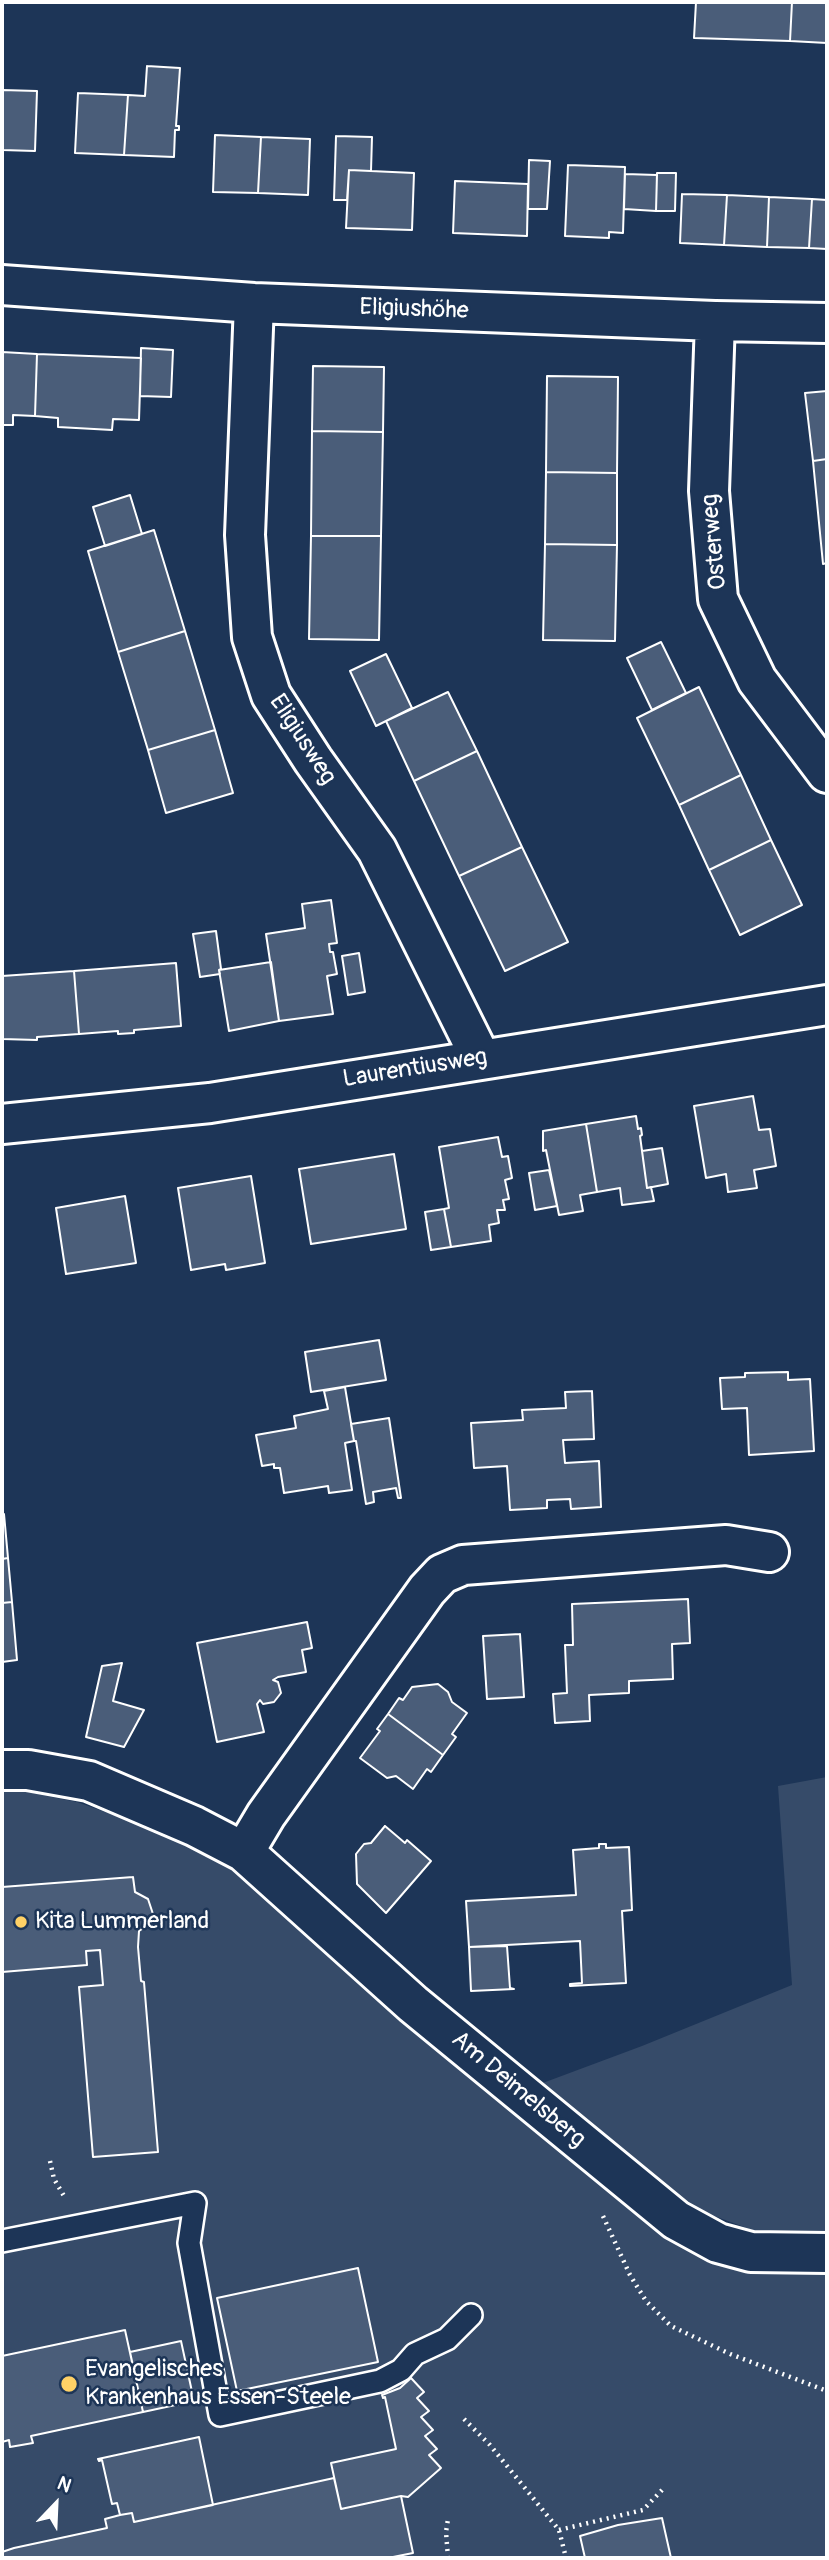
<!DOCTYPE html>
<html>
<head>
<meta charset="utf-8">
<style>
  body { margin:0 }
  #map { position:relative; width:829px; height:2560px; overflow:hidden; background:#1d3557; font-family:Pangolin,sans-serif }
  canvas { display:block }
  .frame { position:absolute; inset:0; border:4px solid #fff; pointer-events:none }
  .north { position:absolute; left:21px; top:2469px; width:70px; height:70px; -webkit-text-stroke:5px #1d3557; paint-order:stroke; rotate:23deg; font-size:19px; font-weight:700; line-height:28px; text-align:center; color:#fff }
  .north::after { content:''; display:block; margin:auto; width:24px; height:32px; background:#fff; clip-path:polygon(50% 0,100% 100%,50% 72%,0 100%) }
</style>
</head>
<body>
<div id="map">
<canvas width="829" height="2560"></canvas>
<div class="frame"></div>
<div class="north">N</div>
</div>
<script>
const context = document.querySelector('canvas').getContext('2d');
context.lineJoin = 'round';
function paint(path, color) {
  context.fillStyle = color;
  context.fill(path, 'evenodd');
}
function poly(rows) {
  const path = new Path2D();
  for (const r of rows) {
    path.moveTo(r[0], r[1]);
    for (let i = 2; i < r.length; i += 2) path.lineTo(r[i], r[i + 1]);
  }
  return path;
}
function stroke(path, color, width, dash) {
  context.strokeStyle = color;
  context.lineWidth = width;
  context.lineCap = dash ? 'butt' : 'round';
  context.setLineDash(dash || []);
  context.stroke(path);
}
function write(font, color, halo, rows, align = 'center') {
  context.font = font + ' Pangolin,sans-serif';
  context.lineWidth = 5;
  context.setLineDash([]);
  context.textBaseline = 'middle';
  context.strokeStyle = halo;
  context.fillStyle = color;
  for (const [text, x, y, turn = 0] of rows) {
    context.save();
    context.translate(x, y);
    context.rotate((+turn || 0) * Math.PI / 180);
    context.textAlign = isNaN(turn) ? turn : align;
    if (halo) context.strokeText(text, 0, 0);
    context.fillText(text, 0, 0);
    context.restore();
  }
}
paint(poly([
  [827,1777,827,2235,763,2234,709,2214,655,2181,524,2090,642,2046,792,1985,778,1786],
  [2,1787,77,1802,156,1830,229,1867,410,2004,669,2224,827,2259,827,2558,2,2558]
]), '#364b69');
const building = poly([
  [696,2,792,2,790,41,694,38,696,2],
  [792,2,827,2,827,43,790,41,792,2],
  [147,66,180,68,176,126,179,126,179,130,175,130,174,157,124,155,128,95,145,96,147,66],
  [2,90,37,91,35,151,2,150,2,90],
  [78,93,128,95,124,155,75,153,78,93],
  [215,135,261,137,258,193,213,192,215,135],
  [336,136,372,137,371,171,349,170,347,200,334,200,336,136],
  [261,137,310,139,308,195,258,193,261,137],
  [529,160,550,161,547,209,528,209,529,160],
  [568,165,625,167,623,233,609,232,609,238,565,236,568,165],
  [349,170,414,173,412,230,346,228,349,170],
  [657,173,676,173,675,211,656,211,657,173],
  [625,174,657,175,656,211,624,209,625,174],
  [455,181,528,184,527,236,453,233,455,181],
  [682,194,727,195,724,245,680,243,682,194],
  [727,195,769,197,767,247,724,245,727,195],
  [769,197,812,199,809,248,767,247,769,197],
  [812,199,827,200,827,249,809,248,812,199],
  [141,348,173,350,171,397,140,396,141,348],
  [2,352,37,354,35,416,13,415,13,425,2,425,2,352],
  [37,354,141,358,139,420,113,419,112,430,58,427,58,418,35,416,37,354],
  [313,366,384,367,383,432,312,431,313,366],
  [547,376,618,377,617,473,546,472,547,376],
  [827,391,827,459,813,461,805,393,827,391],
  [312,431,383,432,381,536,311,536,312,431],
  [827,459,827,563,823,564,813,461,827,459],
  [546,472,617,473,617,545,545,544,546,472],
  [130,495,142,534,105,546,93,507,130,495],
  [154,530,185,631,118,652,88,551,154,530],
  [311,536,381,536,379,640,309,639,311,536],
  [545,544,617,545,615,641,543,640,545,544],
  [185,631,215,730,148,750,118,652,185,631],
  [661,642,686,693,652,710,627,658,661,642],
  [386,654,412,708,376,726,350,671,386,654],
  [699,687,741,775,679,805,637,718,699,687],
  [448,692,477,751,414,781,386,721,448,692],
  [215,730,233,793,166,813,148,750,215,730],
  [477,751,522,847,459,876,414,781,477,751],
  [741,775,771,840,709,870,679,805,741,775],
  [771,840,802,905,740,935,709,870,771,840],
  [522,847,568,942,505,971,459,876,522,847],
  [331,900,337,943,329,944,330,952,333,952,337,974,327,976,333,1014,279,1021,266,934,305,928,302,904,331,900],
  [216,931,221,969,219,970,220,974,200,977,193,934,216,931],
  [359,953,365,992,348,995,342,956,359,953],
  [271,962,279,1021,229,1031,219,970,271,962],
  [176,963,181,1026,134,1030,134,1033,118,1034,118,1031,79,1034,74,971,176,963],
  [74,971,79,1034,37,1037,37,1040,2,1039,2,976,74,971],
  [753,1096,759,1130,770,1129,776,1166,754,1170,757,1188,728,1192,726,1174,706,1178,694,1106,753,1096],
  [636,1116,638,1129,641,1128,642,1135,640,1136,647,1188,651,1187,654,1201,622,1205,620,1188,597,1192,586,1124,636,1116],
  [586,1124,597,1192,580,1195,583,1211,559,1215,546,1150,543,1151,543,1131,586,1124],
  [498,1137,502,1157,508,1156,512,1178,505,1180,509,1199,503,1200,505,1210,497,1210,499,1223,489,1225,491,1241,451,1247,444,1209,449,1208,439,1147,498,1137],
  [662,1148,668,1184,647,1188,642,1151,662,1148],
  [394,1154,406,1229,311,1244,299,1169,394,1154],
  [549,1170,557,1206,535,1210,529,1173,549,1170],
  [251,1176,265,1263,226,1270,225,1264,191,1270,178,1188,251,1176],
  [125,1196,136,1263,66,1274,56,1208,125,1196],
  [444,1209,451,1247,431,1250,425,1212,444,1209],
  [379,1340,386,1380,311,1392,305,1352,379,1340],
  [788,1372,788,1380,810,1379,814,1451,749,1455,747,1408,722,1409,720,1378,745,1377,745,1373,788,1372],
  [345,1387,354,1441,345,1443,352,1490,329,1493,328,1486,284,1493,280,1468,274,1468,274,1464,262,1466,256,1435,296,1428,294,1416,328,1409,324,1391,345,1387],
  [592,1391,594,1439,563,1440,565,1463,599,1461,601,1507,571,1509,570,1499,547,1500,547,1508,510,1510,507,1466,474,1468,471,1423,523,1420,522,1410,566,1408,565,1392,592,1391],
  [389,1418,401,1498,398,1498,396,1488,373,1492,374,1502,366,1504,356,1441,354,1441,351,1424,389,1418],
  [2,1514,4,1514,8,1558,2,1559,2,1514],
  [8,1558,12,1602,2,1603,2,1559,8,1558],
  [688,1599,690,1643,672,1644,673,1679,629,1681,629,1693,589,1695,590,1721,555,1723,553,1694,567,1693,565,1645,573,1645,572,1604,688,1599],
  [12,1602,17,1660,2,1662,2,1603,12,1602],
  [307,1622,312,1648,302,1650,306,1672,278,1677,273,1680,278,1682,281,1693,274,1702,263,1704,260,1700,257,1704,264,1732,217,1742,197,1643,307,1622],
  [520,1634,524,1697,487,1699,483,1636,520,1634],
  [122,1663,113,1701,144,1710,124,1747,86,1737,102,1666,122,1663],
  [438,1684,448,1692,452,1702,467,1713,452,1734,456,1737,443,1755,388,1714,399,1698,403,1700,412,1687,438,1684],
  [388,1714,443,1755,431,1772,427,1769,413,1789,396,1776,387,1778,360,1758,380,1731,377,1729,388,1714],
  [385,1826,405,1843,407,1840,431,1861,386,1913,357,1884,356,1854,364,1844,371,1843,385,1826],
  [599,1844,606,1844,606,1848,629,1847,632,1910,622,1911,626,1983,570,1986,570,1984,582,1983,580,1941,469,1947,466,1901,576,1895,573,1850,599,1848,599,1844],
  [133,1877,135,1892,148,1899,153,1914,145,1927,139,1931,138,1947,141,1981,144,1982,158,2152,93,2157,79,1987,103,1985,100,1950,86,1951,87,1965,2,1972,2,1887,133,1877],
  [507,1946,510,1988,514,1989,471,1991,469,1947,507,1946],
  [358,2268,378,2362,237,2391,217,2298,358,2268],
  [125,2330,143,2412,31,2436,33,2443,10,2447,9,2440,2,2442,2,2356,125,2330],
  [181,2341,194,2401,143,2412,130,2352,181,2341],
  [411,2378,424,2392,417,2398,429,2411,421,2417,433,2430,425,2436,437,2449,429,2455,441,2468,408,2497,401,2496,341,2509,331,2463,396,2449,385,2397,383,2398,382,2395,400,2388,411,2378],
  [199,2437,213,2505,134,2522,132,2513,120,2515,117,2503,112,2504,102,2460,99,2461,98,2459,199,2437],
  [334,2478,341,2509,401,2496,413,2553,388,2558,2,2558,2,2552,14,2548,107,2528,105,2519,120,2515,132,2513,134,2522,334,2478],
  [662,2518,671,2558,585,2558,580,2536,618,2525,662,2518]
]);
paint(building, '#4a5d79');
stroke(building, '#fff', 2);
const service = poly([
  [2,2241,195,2203,189,2243,220,2415,380,2381,401,2370,415,2354,447,2339,471,2315]
]);
const minor = poly([
  [2,285,254,303,715,321,827,323],
  [254,303,245,535,252,637,271,695,313,760,377,850,481,1059],
  [715,321,709,491,718,599,757,680,827,773],
  [2,1124,210,1103,827,1005],
  [2,1770,28,1770,89,1781,194,1826,244,1852,413,2004,676,2220,718,2243,751,2252,827,2253],
  [244,1852,266,1815,427,1590,442,1574,463,1565,726,1545,769,1552]
]);
stroke(service, '#fff', 26);
stroke(minor, '#fff', 44);
stroke(poly([
  [50,2161,54,2179,64,2196],
  [603,2216,630,2275,646,2301,671,2326,730,2354,827,2391],
  [464,2419,490,2445,559,2530,566,2558],
  [559,2530,643,2510,663,2489],
  [448,2558,446,2532,448,2519]
]), '#fff', 4.5, [2, 5]);
stroke(service, '#1d3557', 21);
stroke(minor, '#1d3557', 38);
for (const [x, y, r, color] of [
  [21,1922,7,"#ffd166"],
  [69,2384,9,"#ffd166"]
]) {
  const dot = new Path2D();
  dot.arc(x, y, r, 0, 2 * Math.PI);
  context.fillStyle = color;
  context.fill(dot);
  stroke(dot, '#1d3557', 2.5);
}
write('24px', '#fff', '#1d3557', [
  ["Eligiushöhe",414,310,2],
  ["Osterweg",715,542,-95],
  ["Eligiusweg",302,740,57],
  ["Laurentiusweg",415,1069,-9],
  ["Am Deimelsberg",518,2090,40]
]);
write('24px', '#fff', '#1d3557', [
  ["Kita Lummerland",35,1922],
  ["Evangelisches",85,2370],
  ["Krankenhaus Essen-Steele",85,2398]
], 'left');
</script>
</body>
</html>
